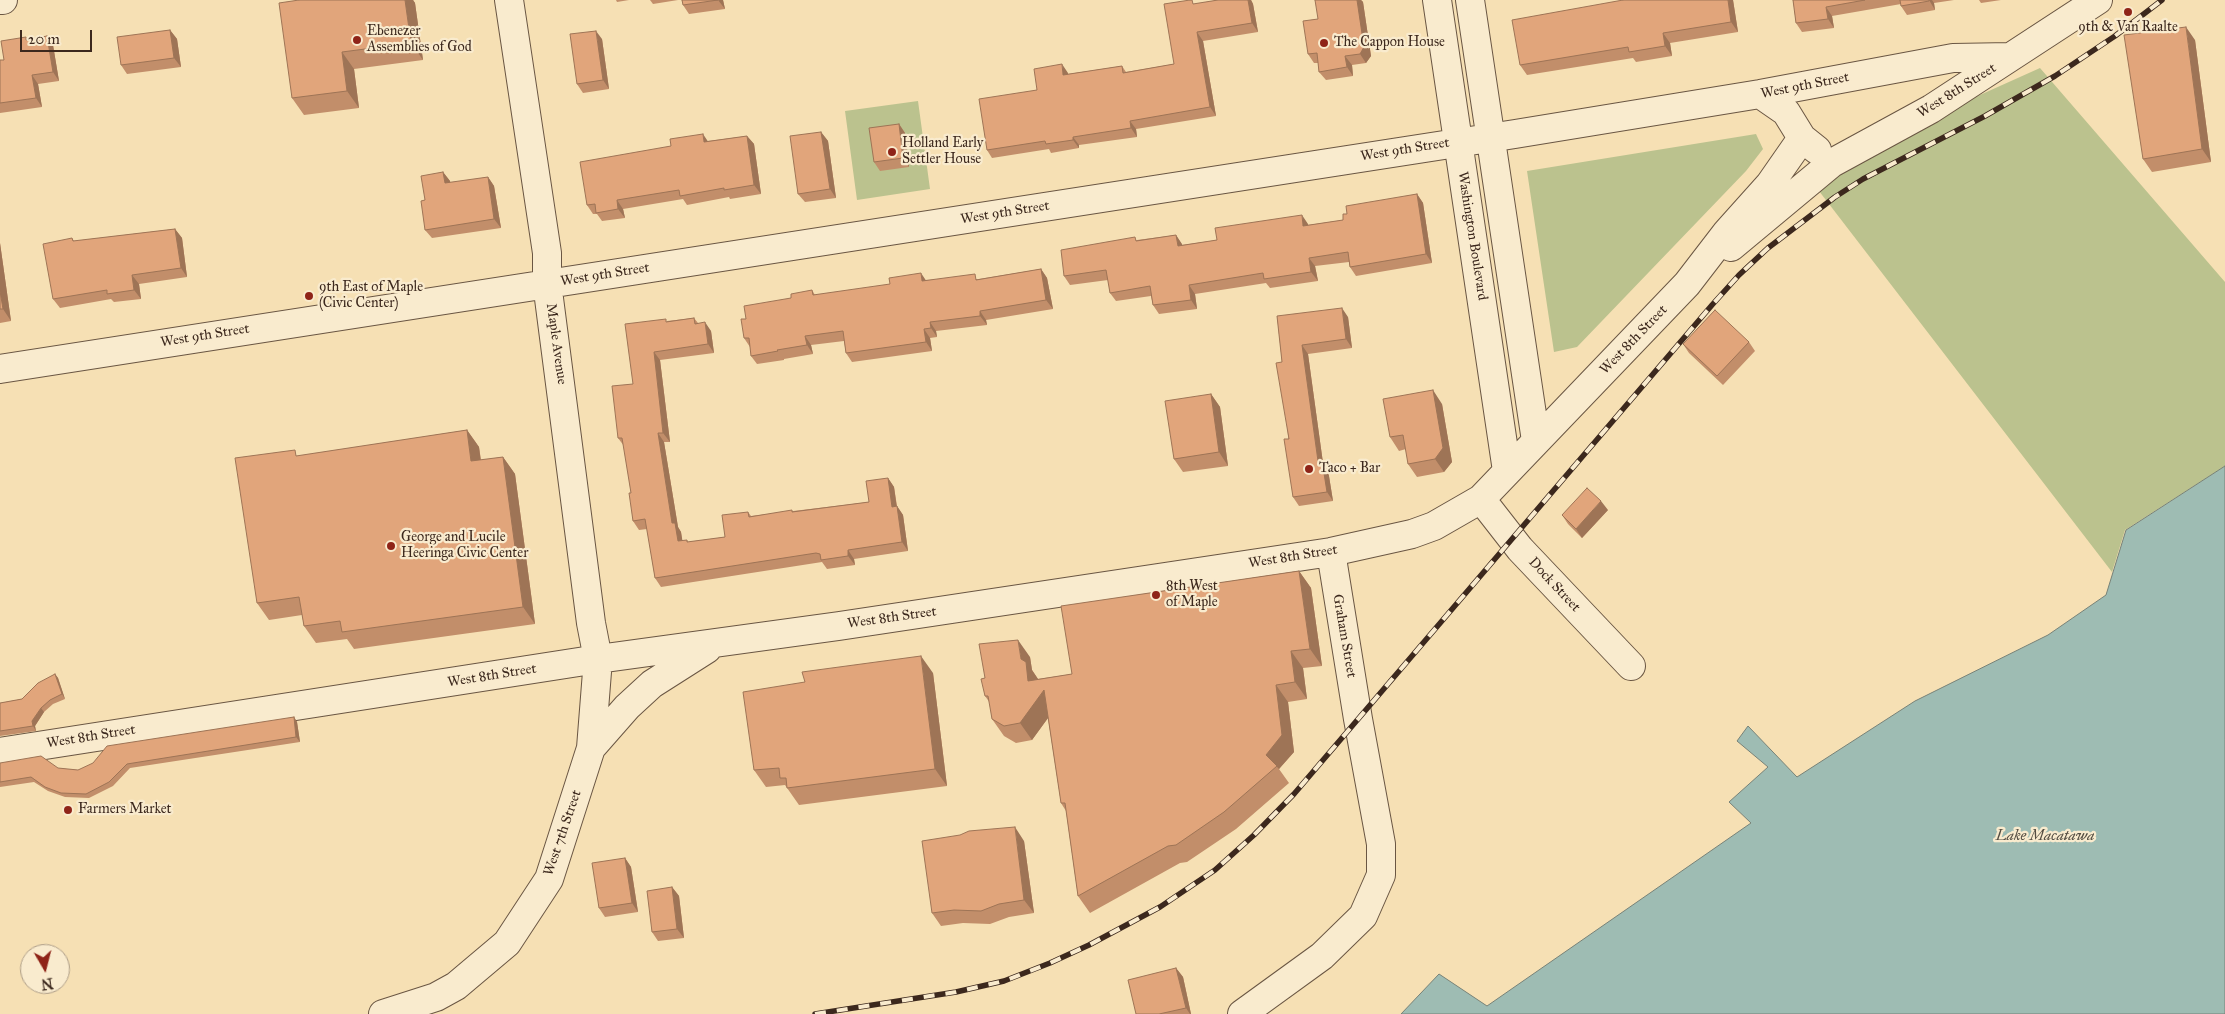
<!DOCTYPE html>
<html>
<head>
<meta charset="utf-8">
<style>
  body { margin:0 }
  #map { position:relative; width:2225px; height:1014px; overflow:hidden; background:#f6e0b4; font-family:"IM FELL Great Primer",serif }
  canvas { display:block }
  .north { position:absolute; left:20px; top:944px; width:50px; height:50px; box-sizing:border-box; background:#f9ebce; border:1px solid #ad9d87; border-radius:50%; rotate:172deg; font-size:14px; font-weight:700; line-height:20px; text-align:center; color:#3c281d }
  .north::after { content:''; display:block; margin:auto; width:18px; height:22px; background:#8f2418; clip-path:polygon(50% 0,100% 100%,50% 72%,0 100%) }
  .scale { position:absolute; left:20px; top:30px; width:72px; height:22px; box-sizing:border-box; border:2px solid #3c281d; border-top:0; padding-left:6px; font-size:15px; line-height:18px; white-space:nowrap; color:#3c281d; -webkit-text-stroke:4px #f9ebce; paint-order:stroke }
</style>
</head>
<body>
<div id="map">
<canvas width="2225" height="1014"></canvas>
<div class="north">N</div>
<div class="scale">20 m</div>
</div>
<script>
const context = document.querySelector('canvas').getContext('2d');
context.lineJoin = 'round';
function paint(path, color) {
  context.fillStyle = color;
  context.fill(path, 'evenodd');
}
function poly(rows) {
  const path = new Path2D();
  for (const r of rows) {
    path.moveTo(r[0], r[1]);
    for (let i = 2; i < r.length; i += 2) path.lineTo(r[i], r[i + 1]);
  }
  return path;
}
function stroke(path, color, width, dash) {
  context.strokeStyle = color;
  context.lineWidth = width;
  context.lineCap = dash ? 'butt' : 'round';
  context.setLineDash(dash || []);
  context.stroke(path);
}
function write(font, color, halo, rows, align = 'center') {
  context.font = font + ' "IM FELL Great Primer",serif';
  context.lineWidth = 4.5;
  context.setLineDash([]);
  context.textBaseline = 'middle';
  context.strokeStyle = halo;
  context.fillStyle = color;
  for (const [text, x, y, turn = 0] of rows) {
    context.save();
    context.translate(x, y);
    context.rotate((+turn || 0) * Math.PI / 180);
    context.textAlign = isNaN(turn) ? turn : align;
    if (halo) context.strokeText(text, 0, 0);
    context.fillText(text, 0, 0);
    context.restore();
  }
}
paint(poly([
  [2040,68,2225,282,2225,466,2125,530,2112,572,1819,191,1871,152,1951,108],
  [918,101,930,189,857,200,845,111],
  [1756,134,1763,149,1746,171,1577,347,1554,352,1527,171]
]), '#bbc28e');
const water = poly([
  [2225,466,2225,1014,1401,1014,1439,974,1487,1006,1751,823,1729,802,1768,767,1737,741,1748,726,1797,777,1915,701,2048,635,2106,595,2126,530,2225,466]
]);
paint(water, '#9ebcb3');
stroke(water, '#778177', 1);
const minor = poly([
  [0,0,3,0],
  [1437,0,1507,471],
  [1470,0,1536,441],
  [1760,94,1786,112,1802,138,1817,150],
  [1731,247,1832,163,1931,109,2098,0],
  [0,369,1515,134,1760,94,1953,58,2010,57],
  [1481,499,1520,549,1631,666],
  [591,748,627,707,652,684,707,649],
  [0,752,598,659,839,626,1331,552,1412,534,1434,526,1481,499,1687,284,1727,232,1770,184,1802,138],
  [383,1014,436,997,456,986,507,943,549,879,591,748,598,659,591,623,547,283,547,253,509,0],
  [1242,1014,1322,956,1363,916,1381,875,1381,844,1358,719,1331,552]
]);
stroke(minor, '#6a5643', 30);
stroke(minor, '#f9ebce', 28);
const rail = poly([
  [815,1014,956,992,1004,981,1050,963,1089,945,1160,907,1215,870,1254,835,1294,794,1712,305,1739,275,1768,248,1835,197,1863,179,1985,116,2055,76,2115,36,2162,0]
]);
stroke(rail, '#3c281d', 5.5);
stroke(rail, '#f9ebce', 4, [11]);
paint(poly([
  [299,0,413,0,415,3,423,60,354,69,359,108,304,115,292,98],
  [616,0,629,0,617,2],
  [650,0,678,0,653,4],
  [682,0,723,0,725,9,689,14,683,5],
  [1218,0,1251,0,1253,4,1258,32,1203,41,1216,116,1136,129,1137,137,1079,145,1079,148,1051,153,1049,149,992,158,987,150,1037,90,1068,73,1068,74,1122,66,1126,72,1174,64,1195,4],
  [1357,0,1361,0,1363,2,1371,56,1366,63,1352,65,1353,76,1326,80,1319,72,1318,63,1314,63,1308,54,1318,19],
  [1623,0,1733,0,1738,32,1670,43,1672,56,1636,62,1633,58,1527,75,1520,65],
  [1793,0,1954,0,1934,3,1935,10,1907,15,1901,6,1901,4,1832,16,1834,28,1802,32,1796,23],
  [1979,0,2001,0,1981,3],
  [170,30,177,39,181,67,127,74,121,65],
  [602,39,609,89,583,93,577,84],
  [28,40,53,45,59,81,38,84,42,107,0,113,0,60,4,60],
  [2195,40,2211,162,2152,172,2143,159],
  [899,124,905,133,909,167,880,171,874,162],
  [821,132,828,141,836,198,805,202,798,194],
  [747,136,754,144,761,194,730,199,729,197,687,205,683,199,623,209,625,218,602,221,597,214,593,214,587,205,708,141],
  [443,172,450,181,450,183,488,177,494,186,501,228,432,238,425,230,425,200],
  [1417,194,1423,203,1432,263,1356,276,1350,267,1349,262,1315,266,1318,281,1270,288,1266,283,1195,294,1197,309,1159,314,1153,305,1151,296,1116,301,1110,293,1108,280,1070,285,1064,276,1137,240,1176,235,1182,245,1217,240,1308,224,1308,225,1343,220,1347,214],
  [175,229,182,238,187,277,139,284,141,299,114,302,111,299,60,308,53,299,72,238,74,241],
  [0,243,11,321,0,323],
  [1041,269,1047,278,1053,309,986,320,987,325,936,331,937,337,930,338,932,351,852,362,846,353,844,341,811,345,813,354,784,359,784,360,757,364,751,356,750,347,744,338,791,298,812,290,815,295,925,280,979,279],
  [1277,316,1348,317,1352,348,1308,354,1323,463,1328,470,1333,501,1299,506,1293,497,1282,362],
  [694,318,698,323,711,331,714,353,660,360,670,442,664,442,678,527,681,532,682,541,687,540,688,542,725,537,748,512,751,516,869,502,888,478,894,487,897,506,903,515,908,551,854,559,855,565,827,569,822,562,661,587,655,578,647,529,639,530,633,521,631,493,624,446,618,438,633,384,667,321],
  [1749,342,1755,351,1723,385,1689,353,1683,344],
  [1211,394,1220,407,1228,466,1183,472,1174,459],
  [1442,404,1452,462,1444,472,1417,477,1408,464,1406,449,1399,451,1390,437],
  [467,430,479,447,481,460,503,457,515,474,535,624,354,649,347,639,316,643,304,626,302,615,269,620,257,603,299,456],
  [1608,510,1582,538,1568,524,1562,515],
  [1299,571,1311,588,1322,666,1303,668,1307,699,1288,702,1294,752,1279,769,1289,783,1236,829,1187,862,1180,863,1090,913,1078,896,1066,811,1061,803,1048,718,1032,740,1016,743,1004,736,992,719,990,703,985,696,1030,657,1032,670,1038,679,1072,674],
  [933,673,947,786,799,805,785,785,766,787,754,770],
  [55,674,58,678,65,699,53,704,44,712,35,726,36,731,0,736,0,703,22,699],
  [294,717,297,722,300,742,130,768,113,786,89,798,65,797,48,791,34,782,0,787,0,763,78,770],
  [1024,841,1034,913,1009,917,990,924,963,923,941,926,932,913],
  [625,858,631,867,638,912,605,917,599,908],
  [672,887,679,896,684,938,658,941,652,932],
  [1176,968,1183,977,1191,1014,1136,1014]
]), '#c28e6a');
paint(poly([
  [405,0,413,0,415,3,423,60,411,43],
  [718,0,723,0,725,9],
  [1248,0,1251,0,1253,4,1258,32,1252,23],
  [1357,0,1361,0,1363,2,1371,56,1366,63,1360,54],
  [1728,0,1733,0,1738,32,1731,22],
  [1929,0,1932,0,1934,3,1935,10],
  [1826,7,1832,16,1834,28,1828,19],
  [2186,27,2195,40,2211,162,2202,149],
  [170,30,177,39,181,67,174,58],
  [596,31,602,39,609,89,603,80],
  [1197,32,1203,41,1216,116,1210,107],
  [1663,33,1670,43,1672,56,1665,46],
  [47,36,53,45,59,81,53,72],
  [342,52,354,69,359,108,347,91],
  [1345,56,1352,65,1353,76,1347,67],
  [1062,64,1068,73,1069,83,1063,75],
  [32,75,38,84,42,107,36,98],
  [1130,121,1136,129,1137,137,1131,128],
  [899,124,905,133,909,167,903,158],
  [821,132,828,141,836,198,830,189],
  [703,134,709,143,704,142],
  [747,136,754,144,761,194,754,185],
  [1073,137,1079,145,1079,148,1073,140],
  [443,172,450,181,452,192,445,183],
  [488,177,494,186,501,228,494,219],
  [1417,194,1423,203,1432,263,1426,254],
  [617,200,623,209,625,218,618,209],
  [1302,215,1308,224,1310,234,1303,226],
  [175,229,182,238,187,277,181,268],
  [1176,235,1182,244,1184,255,1178,246],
  [0,243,11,321,3,309,0,291],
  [1309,258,1315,266,1318,281,1311,272],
  [1041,269,1047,278,1053,309,1046,300],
  [921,273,927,282,922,281],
  [132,275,139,284,141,299,134,290],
  [1189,285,1195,294,1197,309,1191,300],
  [1342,308,1348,317,1352,348,1346,339],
  [980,311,986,320,987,325,980,316],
  [705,322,711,331,714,353,708,344],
  [930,322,936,331,937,337,931,328],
  [924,329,930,338,932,351,926,342],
  [805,336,811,345,813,354,807,345],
  [1302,345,1308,354,1323,463,1328,470,1333,501,1327,492,1318,461],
  [654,352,660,360,670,442,663,433],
  [1433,390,1442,404,1452,462,1444,472,1435,459],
  [1211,394,1220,407,1228,466,1219,452],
  [467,430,479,447,483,478,471,461],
  [658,433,664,442,678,527,681,532,684,550,678,541,672,523],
  [503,457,515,474,535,624,523,607],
  [888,478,894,487,898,516,892,507],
  [1601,501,1608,510,1582,538,1576,529],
  [897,506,903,515,908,551,902,542],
  [848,550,854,559,855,565,848,556],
  [1299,571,1311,588,1322,666,1310,649],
  [1018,640,1030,657,1032,670,1038,679,1040,696,1044,690,1056,707,1032,740,1020,723,1028,681,1021,659],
  [1291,651,1303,668,1307,699,1295,682],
  [921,656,933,673,947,786,935,769],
  [55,674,58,678,65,699,62,694],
  [1276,685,1288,702,1294,752,1279,769,1266,755],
  [41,708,44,712,35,726,36,731,33,726,32,721],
  [294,717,297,722,300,742,296,737],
  [1015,827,1024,841,1034,913,1024,900],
  [625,858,631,867,638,912,632,903],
  [672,887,679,896,684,938,677,929],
  [1176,968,1183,977,1191,1014,1190,1014,1186,1008]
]), '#9e7456');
const building = poly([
  [299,0,405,0,411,43,342,52,347,91,292,98,279,3,299,0],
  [682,0,718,0,683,5,682,0],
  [1190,0,1192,0,1193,4,1218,0,1248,0,1252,23,1197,32,1210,107,1130,121,1131,128,1073,137,1073,140,1046,144,1045,141,987,150,979,99,1037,90,1034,69,1062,64,1063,75,1122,66,1123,73,1174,64,1164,4,1190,0],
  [1315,0,1357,0,1364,47,1360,54,1345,56,1347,67,1319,72,1317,53,1308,54,1303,21,1318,19,1315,0],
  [1623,0,1728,0,1731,22,1663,33,1665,46,1629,52,1628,47,1520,65,1512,20,1623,0],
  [1793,0,1865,0,1826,7,1828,19,1796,23,1793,0],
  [1900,0,1929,0,1929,1,1901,6,1900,0],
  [2186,27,2202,149,2143,159,2124,35,2186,27],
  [170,30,174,58,121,65,117,37,170,30],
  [596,31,603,80,577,84,570,34,596,31],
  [47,36,53,72,32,75,36,98,0,103,0,60,4,60,1,41,26,37,26,40,47,36],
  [899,124,903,158,874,162,869,128,899,124],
  [821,132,830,189,798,194,790,136,821,132],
  [703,134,704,142,747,136,754,185,724,190,724,188,680,196,679,190,617,200,618,209,596,213,595,204,587,205,580,162,671,146,670,139,703,134],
  [443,172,445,183,488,177,494,219,425,230,421,201,425,200,421,176,443,172],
  [1417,194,1426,254,1350,267,1348,252,1309,258,1311,272,1264,279,1263,273,1189,285,1191,300,1153,305,1150,286,1110,293,1106,270,1064,276,1061,250,1135,237,1136,241,1176,235,1178,246,1217,240,1215,228,1302,215,1303,226,1343,220,1343,214,1347,214,1346,206,1417,194],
  [175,229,181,268,132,275,134,290,107,294,107,290,53,299,43,244,72,238,73,241,175,229],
  [1041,269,1046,300,980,311,980,316,930,322,931,328,924,329,926,342,846,353,843,331,805,336,807,345,777,350,778,351,751,356,749,338,744,338,741,319,746,319,744,306,791,298,791,294,812,290,813,295,890,284,889,278,921,273,922,281,975,274,976,280,1041,269],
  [0,291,3,309,0,309,0,291],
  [1342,308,1346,339,1302,345,1318,461,1322,461,1327,492,1293,497,1284,439,1289,439,1276,363,1282,362,1277,316,1342,308],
  [1715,310,1749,342,1717,376,1683,344,1715,310],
  [694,318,695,324,705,322,708,344,654,352,663,433,658,433,672,523,675,523,678,541,687,540,687,542,725,537,722,515,748,512,749,517,792,510,792,512,869,502,866,481,888,478,892,507,897,506,902,542,848,550,848,556,821,560,820,554,816,553,655,578,645,519,633,521,629,493,631,493,622,438,618,438,612,386,633,384,625,324,666,319,666,322,694,318],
  [1433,390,1443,448,1435,459,1408,464,1403,435,1390,437,1383,399,1433,390],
  [1211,394,1219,452,1174,459,1165,401,1211,394],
  [467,430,471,461,503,457,523,607,342,632,340,621,304,626,299,597,257,603,235,458,295,450,296,456,467,430],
  [1587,488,1601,501,1576,529,1562,515,1587,488],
  [1299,571,1310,649,1291,651,1295,682,1276,685,1282,735,1266,755,1277,766,1224,812,1176,845,1168,846,1078,896,1065,803,1061,803,1044,690,1020,723,1004,726,992,719,988,696,985,696,981,679,985,678,979,644,1018,640,1021,659,1026,662,1028,681,1072,674,1061,606,1299,571],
  [921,656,935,769,787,788,786,778,780,778,779,768,754,770,743,692,805,682,802,672,921,656],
  [55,674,62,694,50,700,41,708,32,721,33,726,0,731,0,703,22,699,38,683,55,674],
  [294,717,296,737,127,764,109,782,86,794,61,793,45,787,31,777,0,782,0,763,41,756,58,768,78,770,93,763,107,746,294,717],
  [1015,827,1024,900,999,904,981,911,954,910,932,913,922,841,960,835,969,831,1015,827],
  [625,858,632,903,599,908,592,863,625,858],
  [672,887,677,929,652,932,647,891,672,887],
  [1176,968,1186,1008,1159,1014,1136,1014,1128,980,1176,968]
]);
paint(building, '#e1a57b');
stroke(building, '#9e7456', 1);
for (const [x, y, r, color] of [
  [2128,12,5,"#8f2418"],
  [357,40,5,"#8f2418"],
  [1324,43,5,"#8f2418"],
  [892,152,5,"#8f2418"],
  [309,296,5,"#8f2418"],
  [1309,469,5,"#8f2418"],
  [391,546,5,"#8f2418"],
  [1156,595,5,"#8f2418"],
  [68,810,5,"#8f2418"]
]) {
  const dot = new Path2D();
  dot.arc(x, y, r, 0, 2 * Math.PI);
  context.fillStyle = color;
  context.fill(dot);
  stroke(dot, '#f9ebce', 2);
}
write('14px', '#3c281d', '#f9ebce', [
  ["9th & Van Raalte",2128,28,"center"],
  ["Ebenezer",367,32],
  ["Assemblies of God",367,48],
  ["The Cappon House",1334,43],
  ["Holland Early",902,144],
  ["Settler House",902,160],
  ["9th East of Maple",319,288],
  ["(Civic Center)",319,304],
  ["Taco + Bar",1319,469],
  ["George and Lucile",401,538],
  ["Heeringa Civic Center",401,554],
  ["8th West",1166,587],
  ["of Maple",1166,603],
  ["Farmers Market",78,810]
], 'left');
write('14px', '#3c281d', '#f9ebce', [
  ["West 9th Street",1805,86,-11],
  ["West 8th Street",1957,91,-32],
  ["West 9th Street",1405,150,-9],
  ["West 9th Street",1005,213,-9],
  ["Washington Boulevard",1472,236,81],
  ["West 9th Street",605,275,-9],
  ["West 9th Street",205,336,-9],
  ["West 8th Street",1634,340,-46],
  ["Maple Avenue",556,344,82],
  ["West 8th Street",1293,557,-9],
  ["Dock Street",1554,585,47],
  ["West 8th Street",892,618,-8],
  ["Graham Street",1344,636,80],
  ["West 8th Street",492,676,-9],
  ["West 8th Street",91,737,-9],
  ["West 7th Street",563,833,-71]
]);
write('italic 15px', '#544d42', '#f9ebce', [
  ["Lake Macatawa",2045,836]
]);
</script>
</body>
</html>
